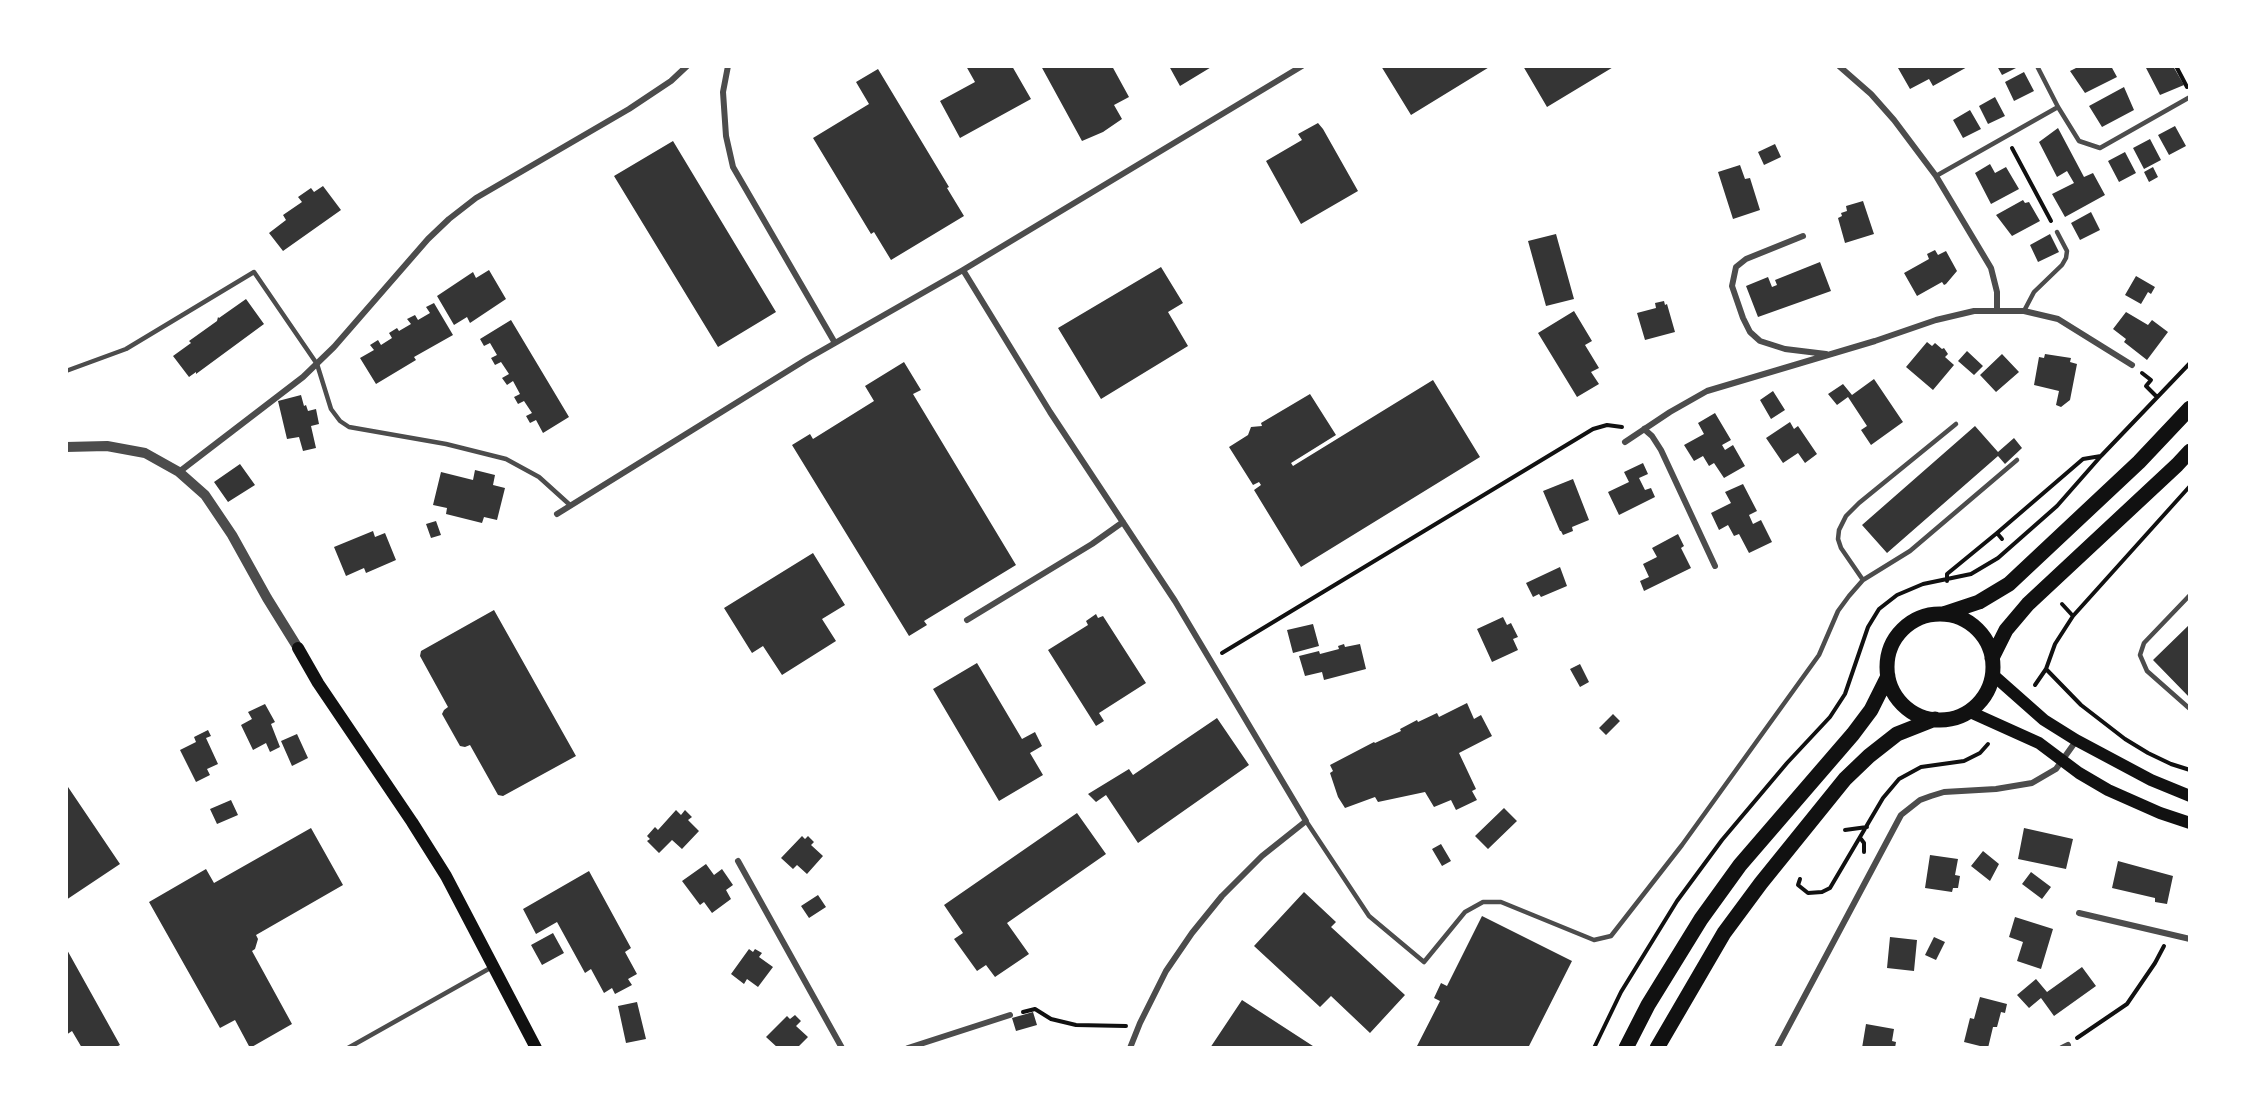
<!DOCTYPE html>
<html>
<head>
<meta charset="utf-8">
<style>
  body { margin:0 }
  #map { position:relative; width:2256px; height:1114px; overflow:hidden; background:#fff; font-family:Cabin,sans-serif }
  canvas { display:block }
  .frame { position:absolute; inset:0; border:68px solid #fff; pointer-events:none }
</style>
</head>
<body>
<div id="map">
<canvas width="2256" height="1114"></canvas>
<div class="frame"></div>
</div>
<script>
const context = document.querySelector('canvas').getContext('2d');
context.lineJoin = 'round';
function paint(path, color) {
  context.fillStyle = color;
  context.fill(path, 'evenodd');
}
function poly(rows) {
  const path = new Path2D();
  for (const r of rows) {
    if (r.length === 3) {
      path.moveTo(r[0] + r[2], r[1]);
      path.arc(r[0], r[1], r[2], 0, 2 * Math.PI);
      continue;
    }
    path.moveTo(r[0], r[1]);
    for (let i = 2; i < r.length; i += 2) path.lineTo(r[i], r[i + 1]);
  }
  return path;
}
function stroke(path, color, width, dash) {
  context.strokeStyle = color;
  context.lineWidth = width;
  context.lineCap = dash ? 'butt' : 'round';
  context.setLineDash(dash || []);
  context.stroke(path);
}
paint(poly([
  [966,66,1012,66,1031,99,960,138,940,101,975,82],
  [1041,66,1112,66,1129,97,1114,105,1122,119,1103,132,1082,141],
  [1169,66,1213,66,1180,86],
  [1381,66,1491,66,1411,115],
  [1523,66,1615,66,1547,107],
  [1902,66,1969,66,1933,86,1929,79,1910,89,1898,68],
  [1997,66,2020,66,2002,75],
  [2080,66,2111,66,2117,77,2085,93,2070,71],
  [2145,66,2173,66,2184,85,2160,95],
  [878,69,949,187,947,188,964,216,891,260,874,232,871,234,813,138,869,104,856,82],
  [2024,72,2034,91,2014,101,2005,82],
  [2124,87,2134,110,2102,127,2089,106],
  [1995,97,2005,116,1988,124,1979,106],
  [1970,110,1981,129,1963,138,1953,120],
  [1318,123,1323,129,1358,191,1301,224,1266,161,1302,140,1298,134],
  [2175,126,2186,146,2169,155,2158,135],
  [2058,128,2084,177,2093,173,2105,195,2065,217,2052,194,2074,183,2067,171,2057,177,2039,142],
  [2150,139,2161,160,2144,169,2133,148],
  [673,141,776,312,718,347,614,176],
  [1775,144,1781,157,1764,165,1758,152],
  [2125,152,2136,173,2119,182,2108,161],
  [1990,164,1995,173,2006,167,2019,189,1991,204,1975,173],
  [1740,165,1745,179,1750,178,1760,210,1733,219,1718,172],
  [2153,167,2158,177,2149,182,2144,172],
  [323,186,341,210,283,251,269,233,286,220,283,215,302,202,298,197,311,188,314,192],
  [2023,200,2025,203,2029,202,2040,221,2012,236,1996,215],
  [1863,201,1874,234,1845,243,1838,218,1842,216,1841,213,1847,211,1846,206],
  [2091,212,2100,230,2080,240,2071,223],
  [1556,234,1574,299,1546,306,1528,241],
  [2050,234,2059,252,2038,262,2030,245],
  [1935,250,1938,255,1946,251,1957,271,1946,284,1944,285,1942,282,1917,296,1904,273,1929,259,1927,254],
  [1820,262,1831,291,1758,317,1746,286,1768,277,1772,287,1777,285,1775,280],
  [1161,267,1183,303,1168,312,1188,346,1101,399,1058,328],
  [489,270,506,299,470,323,467,317,454,325,437,296,473,272,476,278],
  [2136,276,2155,287,2151,294,2148,292,2141,304,2125,295],
  [246,299,264,324,196,374,196,372,189,377,173,356,191,343,189,341,217,321,218,317,219,318],
  [1664,301,1665,305,1667,304,1675,332,1645,340,1637,313,1656,308,1655,303],
  [434,303,453,335,414,357,416,360,376,384,360,358,374,350,370,345,378,340,381,345,392,338,389,333,397,328,399,331,411,324,407,319,415,315,418,320,430,313,426,307],
  [1574,311,1592,341,1585,345,1599,368,1591,372,1599,384,1577,397,1538,333],
  [2126,312,2148,325,2152,320,2168,332,2147,360,2124,342,2126,339,2113,329],
  [511,320,569,417,543,433,536,420,530,423,526,416,532,413,524,401,518,404,514,397,520,394,513,381,507,385,502,378,509,374,501,362,495,365,491,358,497,355,490,343,484,346,480,339],
  [1927,342,1932,346,1935,343,1942,349,1944,348,1948,354,1945,357,1954,365,1933,390,1906,367],
  [1967,351,1983,366,1974,375,1958,361],
  [2002,354,2019,372,1996,392,1980,375],
  [2045,354,2071,358,2070,362,2077,364,2070,400,2061,407,2056,405,2059,391,2034,385,2039,357,2044,358],
  [904,362,921,390,913,394,1016,565,924,621,927,625,909,636,792,445,810,434,813,439,874,401,865,386],
  [1874,379,1903,422,1871,445,1861,430,1867,426,1848,397,1837,405,1828,394,1843,384,1852,395],
  [1433,380,1480,457,1301,567,1254,490,1261,485,1259,482,1253,485,1229,447,1248,435,1251,427,1262,426,1261,423,1310,394,1336,435,1291,463,1293,466],
  [1773,391,1785,410,1771,419,1760,400],
  [301,395,304,406,306,405,308,411,316,409,319,424,311,426,316,448,303,451,299,437,287,439,278,401],
  [1715,413,1731,440,1722,445,1725,450,1733,445,1745,466,1724,478,1714,463,1709,466,1703,456,1694,461,1684,445,1704,434,1698,423],
  [1790,422,1794,429,1798,426,1817,454,1805,463,1798,453,1783,463,1766,438],
  [1975,426,1998,452,2014,438,2022,448,2005,464,1998,456,1887,553,1862,525],
  [1643,463,1648,474,1639,478,1645,490,1651,488,1655,497,1619,515,1608,492,1629,482,1624,472],
  [240,464,255,485,228,502,214,482],
  [475,470,495,475,493,485,505,488,497,520,484,517,482,523,446,514,447,508,433,505,441,472,473,480],
  [1573,479,1589,520,1572,527,1573,531,1563,535,1561,531,1560,531,1543,491],
  [1743,484,1757,511,1749,515,1753,524,1761,520,1772,542,1749,553,1739,534,1734,536,1728,525,1719,530,1711,513,1731,503,1725,492],
  [436,521,441,535,431,538,426,524],
  [373,531,375,537,385,533,396,560,366,573,364,568,346,576,334,547],
  [1678,534,1684,546,1681,548,1691,568,1644,591,1640,581,1649,577,1643,564,1657,557,1652,548],
  [813,553,845,605,822,619,836,641,782,675,763,646,752,653,724,608],
  [1560,567,1567,586,1541,597,1539,594,1533,597,1526,583],
  [494,610,576,756,503,796,498,795,470,745,465,747,460,746,442,714,444,710,448,707,420,656,421,651],
  [1096,614,1098,618,1103,616,1146,683,1099,713,1104,721,1096,726,1048,650,1088,625,1086,621],
  [1503,617,1507,625,1511,623,1518,637,1513,639,1518,650,1492,662,1477,629],
  [1313,624,1319,646,1293,653,1287,630],
  [2190,624,2190,698,2153,660],
  [1344,644,1345,647,1360,644,1366,669,1324,680,1322,672,1305,676,1299,656,1319,651,1320,654,1339,649,1338,646],
  [977,663,1022,739,1035,732,1042,746,1030,753,1043,775,999,801,933,689],
  [1580,664,1589,682,1580,687,1570,669],
  [1467,703,1474,719,1481,715,1492,736,1459,753,1476,789,1472,791,1477,800,1456,810,1451,800,1434,807,1425,792,1378,802,1375,797,1345,808,1338,797,1330,773,1333,771,1330,765,1374,742,1375,743,1401,731,1400,729,1417,720,1418,722,1437,713,1439,717],
  [265,704,275,722,271,724,280,747,270,752,266,743,253,750,241,725,252,719,248,712],
  [1613,714,1620,721,1606,735,1599,728],
  [1217,718,1249,765,1138,843,1106,795,1096,802,1088,794,1129,769,1133,775],
  [208,730,211,736,206,738,218,764,207,769,210,775,196,782,180,750,196,742,194,737],
  [297,734,308,758,292,766,281,741],
  [66,784,120,864,66,900],
  [231,800,238,815,217,824,210,809],
  [1504,808,1517,821,1488,849,1475,836],
  [676,810,681,815,685,810,692,817,688,820,699,831,682,849,672,840,659,853,647,841,650,839,647,836,655,827,658,830],
  [1077,813,1106,854,1007,923,1029,954,995,977,986,965,977,971,954,939,963,933,944,905],
  [311,828,343,885,256,935,258,939,255,949,252,951,292,1024,250,1048,235,1020,220,1028,149,902,206,869,214,883],
  [2024,828,2073,839,2066,869,2018,859],
  [802,836,805,839,808,836,814,842,811,845,823,856,807,874,797,865,793,869,781,858],
  [1441,844,1451,861,1442,866,1432,849],
  [1983,851,1999,864,1990,881,1971,866],
  [1930,855,1958,859,1955,875,1960,876,1958,888,1953,888,1952,892,1925,888],
  [2118,861,2173,876,2167,904,2155,902,2155,898,2112,888],
  [706,864,714,875,722,869,733,885,726,890,731,899,712,913,704,902,700,905,682,881],
  [589,871,631,948,625,952,637,974,628,979,632,985,615,994,612,988,604,993,591,969,585,973,557,922,536,934,523,909],
  [2031,872,2051,887,2042,899,2022,884],
  [1304,892,1336,922,1331,927,1405,995,1370,1033,1331,996,1320,1007,1254,946],
  [818,895,826,907,809,918,801,906],
  [1482,916,1572,961,1528,1048,1416,1048,1440,1001,1434,998,1441,983,1447,986],
  [2015,917,2053,929,2041,969,2017,961,2023,942,2009,937],
  [553,933,564,953,542,965,531,945],
  [1890,937,1917,940,1914,971,1887,968],
  [1934,937,1945,942,1936,960,1925,955],
  [66,948,120,1045,114,1048,82,1048,72,1031,66,1035],
  [749,949,753,952,755,949,762,953,759,957,773,967,758,987,747,979,744,984,731,974],
  [2082,967,2096,986,2054,1016,2041,998,2029,1008,2017,995,2036,979,2047,992],
  [1980,997,2007,1004,2005,1013,2001,1012,1997,1027,1993,1027,1988,1048,1964,1042,1970,1018,1974,1019],
  [1242,1000,1316,1048,1210,1048],
  [637,1002,646,1039,626,1043,618,1006],
  [1033,1012,1037,1025,1016,1031,1012,1018],
  [795,1015,801,1021,796,1026,808,1037,797,1048,778,1048,766,1037,787,1016,790,1019],
  [1866,1024,1894,1029,1892,1041,1896,1042,1895,1048,1862,1048]
]), '#353535');
stroke(poly([
  [2176,66,2187,87],
  [2012,148,2051,221],
  [2142,373,2151,380,2146,386,2157,397],
  [2002,539,1997,533,2083,459,2101,456],
  [1947,581,1947,574,1997,533],
  [2062,604,2073,616],
  [1222,653,1593,429,1607,425,1622,427],
  [2046,669,2081,705,2125,739,2148,753,2171,764,2190,770],
  [2035,685,2046,669,2055,644,2073,616,2190,486],
  [1845,830,1867,827],
  [1861,839,1864,843,1864,852],
  [1800,879,1798,885,1808,893,1822,892,1830,888,1883,798,1899,779,1921,767,1964,761,1980,753,1988,744],
  [1023,1012,1035,1009,1051,1019,1076,1025,1126,1026],
  [2077,1038,2127,1004,2155,963,2164,946],
  [1594,1048,1621,992,1677,901,1722,840,1787,763,1830,717,1845,694,1868,627,1879,609,1897,595,1923,584,1971,574,1998,558,2057,506,2101,456,2190,363]
]), '#111', 4);
stroke(poly([
  [2037,66,2058,107,2079,141,2100,148,2190,97],
  [1936,176,2058,107],
  [2024,311,2034,292,2062,265,2066,258,2067,251,2057,232],
  [66,371,126,349,254,272,317,364,331,409,340,421,349,427,446,444,506,459,539,477,570,505],
  [1863,580,1841,548,1838,539,1839,530,1846,516,1859,503,1956,424],
  [2190,595,2144,643,2140,655,2147,671,2190,709],
  [1306,821,1369,916,1424,962,1465,912,1483,902,1501,902,1594,940,1611,936,1682,845,1819,655,1838,611,1849,596,1863,580,1910,551,2017,460],
  [348,1048,492,967]
]), '#4c4c4c', 4.5);
stroke(poly([
  [728,66,723,92,726,136,733,167,835,343],
  [1839,66,1871,94,1894,120,1936,176,1991,268,1997,292,1997,309],
  [1803,236,1746,259,1736,267,1732,286,1743,318,1750,332,1760,341,1785,349,1826,354],
  [963,270,1050,412,1175,601,1306,821,1262,856,1222,896,1192,933,1166,971,1140,1023,1130,1048],
  [1644,429,1652,436,1661,450,1715,566],
  [1625,442,1670,412,1707,391,1875,341,1936,320,1974,311,2024,311,2058,319,2132,365],
  [179,472,303,377,334,347,428,239,449,219,476,198,629,109,671,81,687,66],
  [557,514,807,359,963,270,1302,66],
  [967,620,1092,544,1123,522],
  [738,861,842,1048],
  [2079,913,2190,939],
  [908,1048,1010,1015],
  [1777,1048,1901,815,1920,800,1931,796,1944,792,1996,789,2032,783,2056,769,2076,741],
  [2062,1048,2068,1045]
]), '#4c4c4c', 6);
stroke(poly([
  [66,447,107,446,145,453,179,472,205,495,232,535,267,598,298,648]
]), '#4c4c4c', 10);
stroke(poly([
  [298,648,318,683,412,822,446,876,536,1048],
  [1992,674,2044,720,2076,740,2151,780,2190,796],
  [1968,711,2039,743,2079,773,2108,790,2160,813,2190,823]
]), '#111', 12);
stroke(poly([
  [1943,614,1979,602,2009,584,2139,462,2190,408],
  [1940,667,53],
  [1992,658,2006,630,2028,604,2177,465,2190,451],
  [1626,1048,1648,1005,1701,919,1740,865,1853,734,1871,710,1888,676],
  [1657,1048,1724,933,1761,883,1845,779,1869,756,1897,734,1935,719]
]), '#111', 15);
</script>
</body>
</html>
